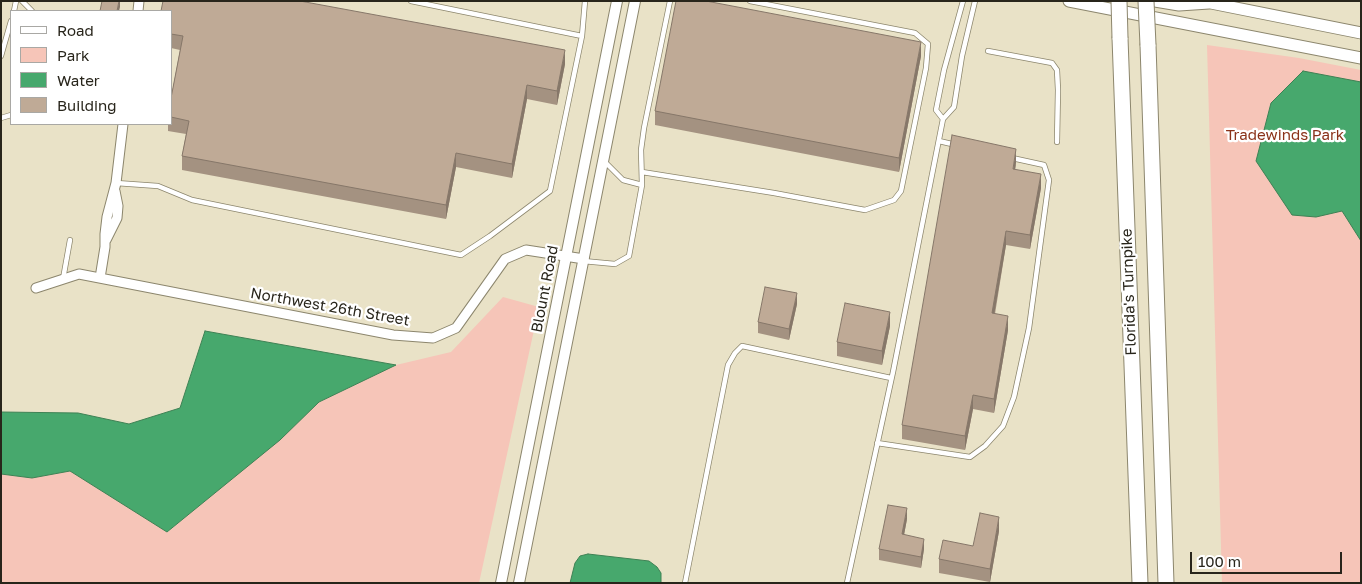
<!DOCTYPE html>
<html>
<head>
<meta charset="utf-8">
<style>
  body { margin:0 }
  #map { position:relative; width:1362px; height:584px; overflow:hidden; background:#e9e2c7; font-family:"Golos Text",sans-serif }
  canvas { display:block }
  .frame { position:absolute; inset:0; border:2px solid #28251b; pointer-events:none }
  .legend { position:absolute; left:10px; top:10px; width:162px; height:115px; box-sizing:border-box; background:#fff; border:1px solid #a9a8a4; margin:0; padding:6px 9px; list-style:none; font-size:15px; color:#28251b }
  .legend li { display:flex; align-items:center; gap:10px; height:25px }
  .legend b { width:25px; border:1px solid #a9a8a4 }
  .scale { position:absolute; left:1190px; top:552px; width:152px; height:22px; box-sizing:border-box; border:2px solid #28251b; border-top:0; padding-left:6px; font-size:15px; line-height:18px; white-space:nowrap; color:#28251b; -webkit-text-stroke:4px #fff; paint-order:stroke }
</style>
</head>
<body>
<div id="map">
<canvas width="1362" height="584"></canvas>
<div class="frame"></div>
<ul class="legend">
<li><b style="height:6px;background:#fff"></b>Road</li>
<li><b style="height:14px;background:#f6c5b8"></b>Park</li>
<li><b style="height:14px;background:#47a86d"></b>Water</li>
<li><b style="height:14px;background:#bfaa96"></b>Building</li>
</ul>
<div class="scale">100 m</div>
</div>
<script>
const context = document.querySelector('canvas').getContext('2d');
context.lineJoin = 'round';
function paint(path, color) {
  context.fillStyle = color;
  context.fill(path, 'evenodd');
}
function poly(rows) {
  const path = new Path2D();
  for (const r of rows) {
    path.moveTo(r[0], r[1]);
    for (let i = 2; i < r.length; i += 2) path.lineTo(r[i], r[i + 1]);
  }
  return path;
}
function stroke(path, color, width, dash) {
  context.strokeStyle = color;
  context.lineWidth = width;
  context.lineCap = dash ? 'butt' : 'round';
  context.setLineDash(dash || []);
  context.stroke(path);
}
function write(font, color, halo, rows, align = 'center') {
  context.font = font + ' "Golos Text",sans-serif';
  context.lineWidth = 4.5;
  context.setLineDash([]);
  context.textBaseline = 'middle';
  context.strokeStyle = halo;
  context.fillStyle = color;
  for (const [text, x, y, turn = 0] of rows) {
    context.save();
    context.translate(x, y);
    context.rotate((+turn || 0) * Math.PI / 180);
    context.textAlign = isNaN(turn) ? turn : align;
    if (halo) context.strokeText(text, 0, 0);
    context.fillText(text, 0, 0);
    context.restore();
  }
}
paint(poly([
  [1207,45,1299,58,1361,70,1361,583,1222,583],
  [503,297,539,307,479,583,1,583,1,474,32,478,70,471,168,532,319,402,396,365,451,352]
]), '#f6c5b8');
const water = poly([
  [1303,71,1361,82,1361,241,1342,211,1316,217,1292,215,1256,161,1271,103,1303,71],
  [205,331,396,365,319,402,280,440,167,532,70,471,32,478,1,474,1,412,78,413,129,424,180,408,205,331],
  [588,554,649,561,657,567,661,573,661,583,570,583,575,563,580,556,588,554]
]);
paint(water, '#47a86d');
stroke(water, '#3e8154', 1);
const service = poly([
  [22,1,32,11],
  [411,1,582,36,585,1],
  [14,11,16,1],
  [988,51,1052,63,1057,70,1058,90,1057,142],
  [1,56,11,21],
  [1,118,11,115],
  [943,119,936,110,944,70,963,1],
  [939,141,956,145],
  [605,162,623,180,642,185],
  [642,172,774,193,865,210,894,200,901,191,926,68,928,44,915,33,750,1],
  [116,183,158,186,192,200,461,255,490,236,550,191,582,36],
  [583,261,615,264,629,256,642,185,641,150,644,128,670,1],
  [63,279,70,240],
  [877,443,970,457,985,446,1003,426,1014,397,1029,328,1049,180,1044,165,1012,158],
  [685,583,728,365,735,353,742,346,891,378],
  [847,583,893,372,943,119,954,107,962,56,975,1]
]);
const minor = poly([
  [138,11,139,1],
  [106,240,117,218,118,206,115,191],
  [100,278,105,247,105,234,107,217,116,183,123,124],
  [36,288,79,274,393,335,433,338,456,328,505,259,526,250,584,259]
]);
const tertiary = poly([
  [501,583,617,1],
  [519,583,635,1]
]);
const secondary = poly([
  [1069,1,1361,58],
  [1155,1,1179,5,1209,3],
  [1201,1,1361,33]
]);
const motorway = poly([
  [1120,38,1140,583],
  [1148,45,1166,583]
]);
stroke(service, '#8c866d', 6);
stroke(minor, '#8c866d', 11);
stroke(tertiary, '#8c866d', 12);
stroke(secondary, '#8c866d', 13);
stroke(motorway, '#8c866d', 17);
stroke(poly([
  [1,235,2,235]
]), '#9d9783', 2, [4, 4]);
stroke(service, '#fff', 4.5);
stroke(minor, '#fff', 9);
stroke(tertiary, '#fff', 10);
stroke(secondary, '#fff', 11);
stroke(motorway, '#fff', 15);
const motorwayBridge = poly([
  [1119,1,1120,38],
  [1146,1,1148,45]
]);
stroke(motorwayBridge, '#8c866d', 17, []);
stroke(motorwayBridge, '#fff', 15);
paint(poly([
  [171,11,565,64,557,105,527,99,512,178,456,167,446,219,182,170,182,156,186,134,168,131,168,124,171,124,171,98,180,50,171,48],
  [921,56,899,172,655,125,655,111],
  [1016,163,1015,170,1041,188,1030,249,1006,245,995,314,1008,330,994,413,973,409,965,450,902,439,902,425],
  [797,304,789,340,758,333,758,322],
  [890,326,882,365,837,356,837,342],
  [907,519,904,535,924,549,921,568,879,560,879,549],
  [999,531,990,582,939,573,939,559,973,546]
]), '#a49281');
paint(poly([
  [119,1,120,1,120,7,119,11,117,11],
  [921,42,921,56,899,172,899,158],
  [565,50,565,64,557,105,557,91],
  [527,85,527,99,512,178,512,164],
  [1016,149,1016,163,1013,183,1013,169],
  [456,153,456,167,446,219,446,205],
  [1041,174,1041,188,1030,249,1030,235],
  [1006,231,1006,245,992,327,992,313],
  [797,293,797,304,789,340,789,329],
  [890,312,890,326,882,365,882,351],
  [1008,316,1008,330,994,413,994,399],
  [973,395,973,409,965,450,965,436],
  [907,508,907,519,902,545,902,534],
  [999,517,999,531,990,582,990,569],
  [924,539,924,549,921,568,921,557]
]), '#867769');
const building = poly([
  [102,1,119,1,117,11,100,11,102,1],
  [163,1,300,1,565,50,557,91,527,85,512,164,456,153,446,205,182,156,189,121,171,117,171,98,183,36,171,34,171,11,161,11,163,1],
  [676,1,706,1,921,42,899,158,655,111,676,1],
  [952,135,1016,149,1013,169,1041,174,1030,235,1006,231,992,313,1008,316,994,399,973,395,965,436,902,425,952,135],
  [765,287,797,293,789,329,758,322,765,287],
  [845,303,890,312,882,351,837,342,845,303],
  [888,505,907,508,902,534,924,539,921,557,879,549,888,505],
  [980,513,999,517,990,569,939,559,943,540,973,546,980,513]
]);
paint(building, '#bfaa96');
stroke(building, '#867769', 1);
write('15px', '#8a3219', '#fff', [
  ["Tradewinds Park",1285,135]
]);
write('15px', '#28251b', '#fff', [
  ["Blount Road",545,289,-79],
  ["Florida's Turnpike",1129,292,-92],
  ["Northwest 26th Street",330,307,10]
]);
</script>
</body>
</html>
